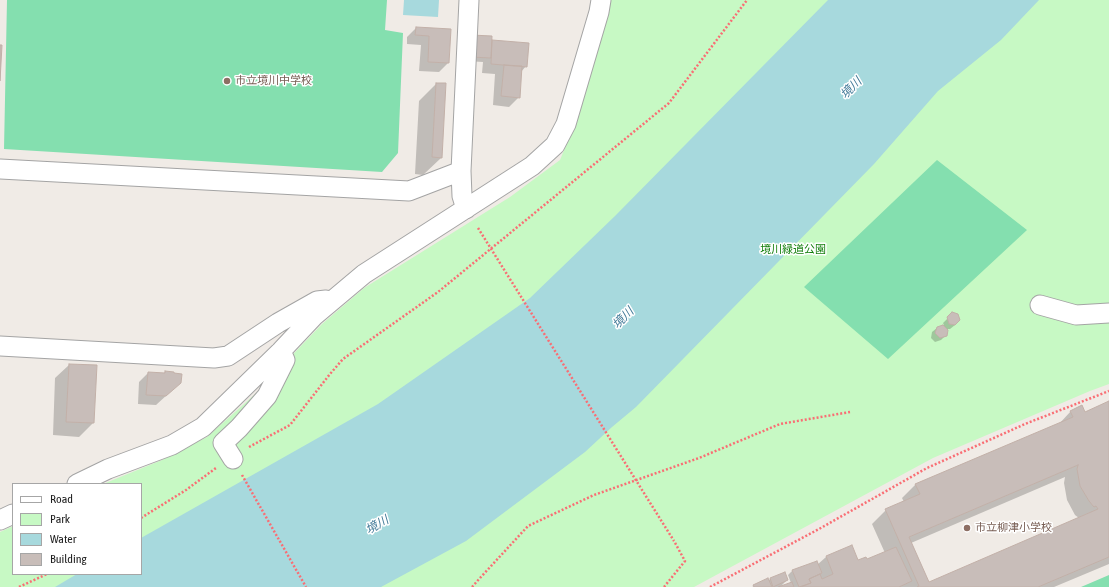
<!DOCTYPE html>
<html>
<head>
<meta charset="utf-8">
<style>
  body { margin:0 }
  #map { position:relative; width:1109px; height:587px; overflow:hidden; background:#f0ebe6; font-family:"Asap Condensed",sans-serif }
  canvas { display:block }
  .legend { position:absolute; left:12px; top:483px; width:130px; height:92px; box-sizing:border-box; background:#fff; border:1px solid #a6a6a6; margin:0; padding:5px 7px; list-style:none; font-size:12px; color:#202020 }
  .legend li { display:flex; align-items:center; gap:8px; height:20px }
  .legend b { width:20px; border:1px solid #a6a6a6 }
</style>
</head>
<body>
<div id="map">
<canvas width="1109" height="587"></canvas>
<ul class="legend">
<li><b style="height:5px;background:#fff"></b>Road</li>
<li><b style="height:11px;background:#c7f9c4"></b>Park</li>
<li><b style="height:11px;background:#a7d9dd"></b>Water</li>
<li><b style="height:11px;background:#c8bdb9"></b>Building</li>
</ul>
</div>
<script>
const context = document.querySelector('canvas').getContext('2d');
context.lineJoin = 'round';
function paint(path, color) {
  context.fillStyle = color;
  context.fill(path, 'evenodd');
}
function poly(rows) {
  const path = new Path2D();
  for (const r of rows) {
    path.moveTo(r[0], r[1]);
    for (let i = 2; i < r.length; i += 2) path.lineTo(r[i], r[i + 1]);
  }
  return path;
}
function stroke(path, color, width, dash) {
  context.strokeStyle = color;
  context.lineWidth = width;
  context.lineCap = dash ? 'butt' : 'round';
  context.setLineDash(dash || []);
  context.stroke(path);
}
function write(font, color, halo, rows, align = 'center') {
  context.font = font + ' "Asap Condensed","Noto Sans JP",sans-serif';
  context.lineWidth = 3;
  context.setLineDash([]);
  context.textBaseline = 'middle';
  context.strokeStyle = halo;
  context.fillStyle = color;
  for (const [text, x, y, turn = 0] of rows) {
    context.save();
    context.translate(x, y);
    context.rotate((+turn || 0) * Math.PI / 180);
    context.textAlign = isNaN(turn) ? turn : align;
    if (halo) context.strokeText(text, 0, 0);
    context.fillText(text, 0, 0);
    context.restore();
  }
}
paint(poly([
  [610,0,1109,0,1109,384,1090,391,933,458,694,587,0,587,0,532,13,526,13,574,141,574,141,484,103,484,162,460,207,437,254,395,322,324,364,288,510,197,560,160,573,128]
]), '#c7f9c4');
paint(poly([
  [7,0,387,0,385,30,403,33,398,153,382,172,4,149],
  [937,160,1027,230,888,359,804,287],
  [1109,575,1109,587,1081,587]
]), '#84dfaf');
paint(poly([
  [404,0,439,0,438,17,403,15],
  [828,0,1039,0,1001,40,938,91,874,164,636,407,612,427,585,452,466,541,381,587,55,587,77,574,141,574,141,538,378,404,530,298,615,216]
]), '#a7d9dd');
paint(poly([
  [416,28,450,30,448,63,439,72,419,71,421,45,407,44,407,37],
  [493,41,526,66,521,72,519,97,509,107,493,105,495,74,482,73,483,62,466,61],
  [436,84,441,158,423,175,415,174,419,101],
  [952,314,955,325,950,329,947,329,946,335,941,340,935,342,931,338,932,332,937,328,944,325,943,323],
  [69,365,96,366,93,423,79,437,53,435,55,378],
  [165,372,173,373,180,383,156,405,138,404,139,382,148,373,163,374],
  [1109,402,1109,564,1054,587,781,587,791,583,788,575,793,570,817,565,826,557,851,546,858,562,867,561,885,553,872,524,886,510,904,502,902,498,916,484,1059,424,1071,411,1084,413],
  [1065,477,1064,483,1067,500,1075,515,1079,518,929,583,911,543],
  [784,573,787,580,780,587,752,587,768,581,770,579]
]), '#0003');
const building = poly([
  [416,27,451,29,449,63,428,62,429,36,415,35,416,27],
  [471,35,492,36,491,58,470,57,471,35],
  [492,40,529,43,527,67,491,64,492,40],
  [0,45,2,45,0,81,0,45],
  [504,65,522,66,520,98,501,96,504,65],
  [436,83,446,83,442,158,432,157,436,83],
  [952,312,958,314,960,320,955,325,949,324,947,317,952,312],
  [943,325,948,330,947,336,940,338,935,333,937,327,943,325],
  [69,364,97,365,94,423,66,422,69,364],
  [165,371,174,372,174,373,182,374,181,383,166,396,146,395,148,372,165,373,165,371],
  [1109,401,1109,557,1038,587,917,587,919,586,885,509,920,494,915,484,1073,417,1070,411,1082,405,1085,412,1109,401],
  [1078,465,1077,469,1080,486,1089,501,1094,507,1096,506,1098,509,929,582,909,537,1078,465],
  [852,545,858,560,866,557,867,559,896,547,912,581,899,587,801,587,811,583,809,579,820,574,822,579,833,574,826,556,852,545],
  [817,561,822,573,809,579,811,583,799,587,792,570,817,561],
  [785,572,788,580,773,587,770,578,785,572],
  [768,578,772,587,754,587,753,585,768,578],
  [792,582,794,587,778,587,792,582]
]);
paint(building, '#c8bdb9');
stroke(building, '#c2b0a8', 1);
const minor = poly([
  [0,169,409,191,461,171],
  [466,209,462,196,461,171,469,0],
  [1040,305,1076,315,1109,313],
  [0,346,214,358,228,356,278,323,317,301,326,300],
  [233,459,223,443,239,428,267,396,285,360,281,351],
  [77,484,108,469,172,445,203,427,281,351,314,316,364,274,532,166,555,145,566,124,599,12,601,0],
  [0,520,13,514]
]);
stroke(minor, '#a4a4a4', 21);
stroke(poly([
  [249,447,290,425,330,374,343,359,438,292,669,103,747,0],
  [242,475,306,587],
  [141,518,186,490,216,468],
  [19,587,47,574],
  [472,587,480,578,528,526,594,495,699,458,780,424,850,412],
  [664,587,685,561,674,541],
  [710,587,819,529,927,468,1025,424,1109,391]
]), '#f96e74', 2.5, [2, 2]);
stroke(minor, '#fff', 19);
stroke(poly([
  [478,228,674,541]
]), '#f96e74', 2.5, [2, 2]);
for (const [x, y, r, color] of [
  [227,81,4,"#8d6e63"],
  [967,528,4,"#8d6e63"]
]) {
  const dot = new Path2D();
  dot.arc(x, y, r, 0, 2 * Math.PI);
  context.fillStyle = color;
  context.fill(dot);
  stroke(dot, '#fff', 1.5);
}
write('11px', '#785e54', '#fff', [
  ["市立境川中学校",235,81],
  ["市立柳津小学校",975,528]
], 'left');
write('11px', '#137f0c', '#fff', [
  ["境川緑道公園",793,250]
]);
write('italic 12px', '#427a98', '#fff', [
  ["境川",851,88,-45],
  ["境川",623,318,-45],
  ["境川",377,525,-30]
]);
</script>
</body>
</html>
